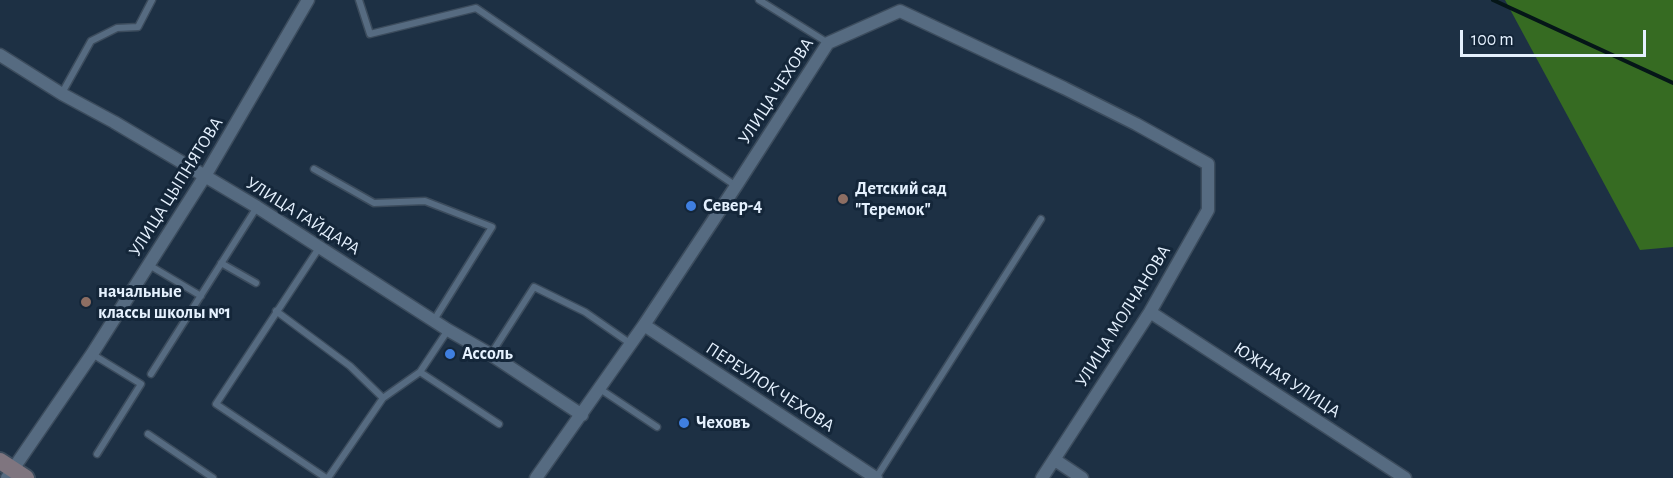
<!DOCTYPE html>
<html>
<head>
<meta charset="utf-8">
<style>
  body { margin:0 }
  #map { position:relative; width:1673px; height:478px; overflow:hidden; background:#1d3044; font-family:"Alegreya Sans",sans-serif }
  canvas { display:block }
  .scale { position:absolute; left:1460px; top:30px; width:186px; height:27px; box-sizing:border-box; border:3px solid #e5f1fe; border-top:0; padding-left:8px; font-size:18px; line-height:21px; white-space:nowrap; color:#e5f1fe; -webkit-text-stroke:4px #142639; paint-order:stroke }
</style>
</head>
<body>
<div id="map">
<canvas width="1673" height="478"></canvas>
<div class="scale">100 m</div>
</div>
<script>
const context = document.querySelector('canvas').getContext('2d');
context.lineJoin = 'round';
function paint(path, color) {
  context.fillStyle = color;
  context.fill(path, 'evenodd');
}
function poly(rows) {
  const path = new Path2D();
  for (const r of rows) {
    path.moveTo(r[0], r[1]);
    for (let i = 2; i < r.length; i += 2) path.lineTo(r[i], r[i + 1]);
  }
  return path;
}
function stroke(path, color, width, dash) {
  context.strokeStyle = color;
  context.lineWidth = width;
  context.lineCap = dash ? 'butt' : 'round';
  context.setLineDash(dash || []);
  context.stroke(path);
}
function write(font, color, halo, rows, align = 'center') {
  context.font = font + ' "Alegreya Sans",sans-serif';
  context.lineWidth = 6;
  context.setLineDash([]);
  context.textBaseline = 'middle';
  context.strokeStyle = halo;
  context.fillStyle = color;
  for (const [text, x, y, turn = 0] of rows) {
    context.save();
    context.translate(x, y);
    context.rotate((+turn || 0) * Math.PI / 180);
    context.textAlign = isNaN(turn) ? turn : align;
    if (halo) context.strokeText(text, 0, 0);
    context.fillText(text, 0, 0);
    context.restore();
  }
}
paint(poly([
  [1505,0,1673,0,1673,247,1640,250]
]), '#366b22');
stroke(poly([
  [1493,0,1673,83]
]), '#051618', 4);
const service = poly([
  [359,0,370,34,476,8,736,186],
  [759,0,828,43],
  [62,93,91,41,117,28,138,27,152,0],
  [314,169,374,203,425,201,492,227,434,320],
  [319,248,216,404,326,478],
  [221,263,256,283],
  [149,265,201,296],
  [276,311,350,366,383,398],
  [92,354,141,384,97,454],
  [491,354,534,287,585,312,631,344],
  [420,372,499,424],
  [151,374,257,207],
  [600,389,657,427],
  [148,434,213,478],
  [328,478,383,398,420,372,448,330],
  [876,478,1041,219]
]);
const minor = poly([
  [0,55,62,94,114,122,257,207,448,330,490,354,582,415],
  [1150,312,1405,478],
  [644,325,876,478],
  [1055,460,1082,478],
  [7,478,92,354,205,176,308,0],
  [536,478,644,325,736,186,828,43,900,11,1064,88,1136,124,1208,164,1208,210,1150,312,1042,478]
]);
const secondary = poly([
  [0,461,26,478]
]);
stroke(service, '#3c4c5d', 9);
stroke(minor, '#3c4c5d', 15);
stroke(secondary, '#3c4c5d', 20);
stroke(service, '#566b81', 6);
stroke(minor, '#566b81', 12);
stroke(secondary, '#7f757f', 16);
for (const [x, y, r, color] of [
  [843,199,6,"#8d6e63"],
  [691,206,6,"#3f7fe0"],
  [86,302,6,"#8d6e63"],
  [450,354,6,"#3f7fe0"],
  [684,423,6,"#3f7fe0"]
]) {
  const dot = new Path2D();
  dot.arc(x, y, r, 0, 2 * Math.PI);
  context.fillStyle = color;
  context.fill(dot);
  stroke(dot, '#142639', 2);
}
write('18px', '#e5f1fe', '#142639', [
  ["УЛИЦА ЧЕХОВА",776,91,-57],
  ["УЛИЦА ЦЫПНЯТОВА",176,187,-58],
  ["УЛИЦА ГАЙДАРА",303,216,32],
  ["УЛИЦА МОЛЧАНОВА",1123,316,-58],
  ["ЮЖНАЯ УЛИЦА",1287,380,33],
  ["ПЕРЕУЛОК ЧЕХОВА",770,387,33]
]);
write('bold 18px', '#e5f1fe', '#142639', [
  ["Детский сад",855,189],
  ["\"Теремок\"",855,210],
  ["Север-4",703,206],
  ["начальные",98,292],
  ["классы школы №1",98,313],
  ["Ассоль",462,354],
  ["Чеховъ",696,423]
], 'left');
</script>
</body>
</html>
